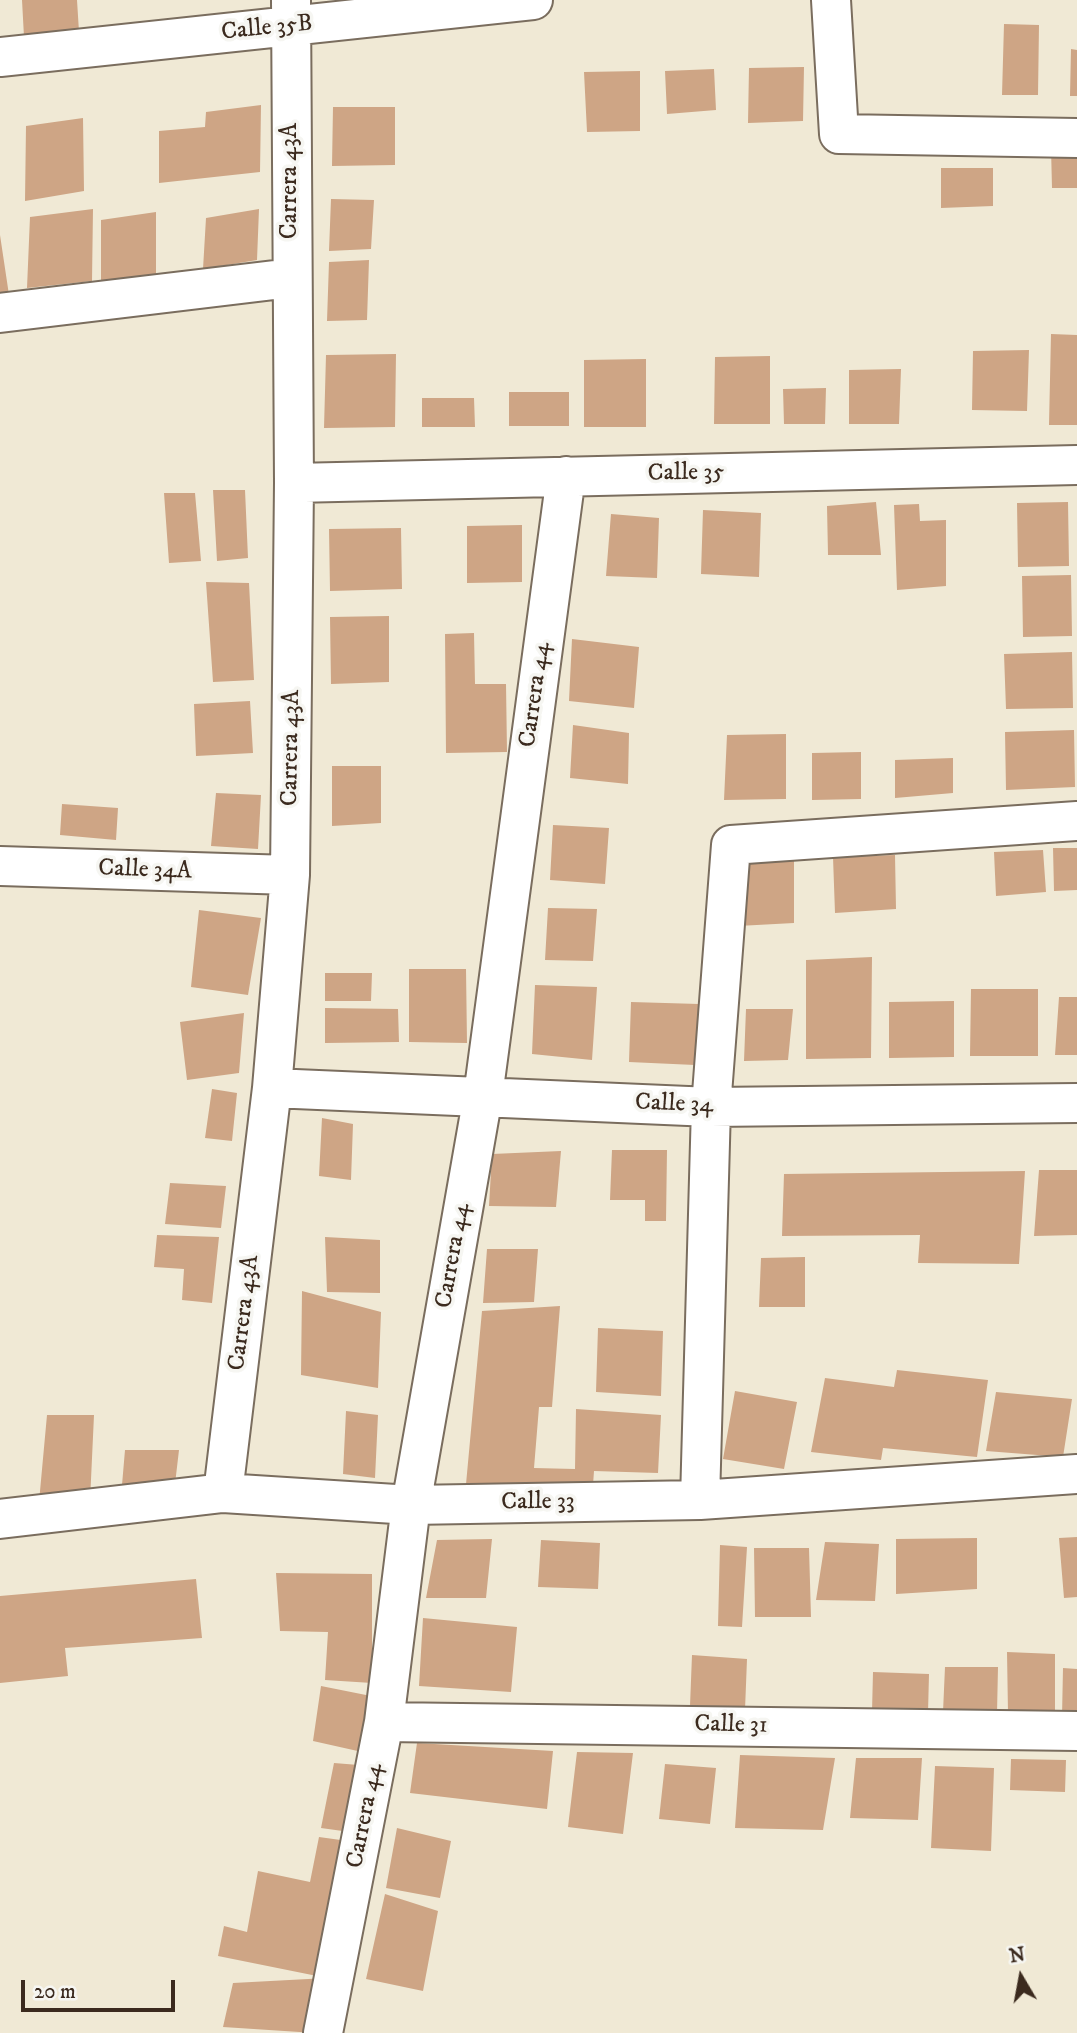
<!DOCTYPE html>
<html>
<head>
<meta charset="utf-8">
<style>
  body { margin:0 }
  #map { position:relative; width:1077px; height:2033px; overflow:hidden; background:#f0e9d5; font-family:"IM FELL DW Pica",serif }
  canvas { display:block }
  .north { position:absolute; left:986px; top:1942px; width:70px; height:70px; -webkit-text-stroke:5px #f6f6f2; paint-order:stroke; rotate:350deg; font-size:19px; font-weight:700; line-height:28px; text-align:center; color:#3b2a1e }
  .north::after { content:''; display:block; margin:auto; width:24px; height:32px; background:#3b2a1e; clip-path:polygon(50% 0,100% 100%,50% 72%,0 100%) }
  .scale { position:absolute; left:21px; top:1980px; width:154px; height:32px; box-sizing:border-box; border:4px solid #3b2a1e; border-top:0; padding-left:9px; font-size:21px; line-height:24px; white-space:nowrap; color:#3b2a1e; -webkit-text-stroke:5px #f6f6f2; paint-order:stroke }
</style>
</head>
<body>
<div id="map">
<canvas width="1077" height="2033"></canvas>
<div class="north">N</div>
<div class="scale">20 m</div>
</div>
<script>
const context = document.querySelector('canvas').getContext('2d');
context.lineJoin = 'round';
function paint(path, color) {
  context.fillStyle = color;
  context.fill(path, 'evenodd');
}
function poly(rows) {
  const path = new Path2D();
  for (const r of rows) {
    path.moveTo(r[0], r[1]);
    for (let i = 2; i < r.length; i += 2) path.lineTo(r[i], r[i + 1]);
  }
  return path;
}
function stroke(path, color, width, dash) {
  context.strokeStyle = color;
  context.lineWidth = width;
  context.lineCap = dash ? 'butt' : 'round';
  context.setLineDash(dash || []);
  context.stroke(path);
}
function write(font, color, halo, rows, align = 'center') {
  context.font = font + ' "IM FELL DW Pica",serif';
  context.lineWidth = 7;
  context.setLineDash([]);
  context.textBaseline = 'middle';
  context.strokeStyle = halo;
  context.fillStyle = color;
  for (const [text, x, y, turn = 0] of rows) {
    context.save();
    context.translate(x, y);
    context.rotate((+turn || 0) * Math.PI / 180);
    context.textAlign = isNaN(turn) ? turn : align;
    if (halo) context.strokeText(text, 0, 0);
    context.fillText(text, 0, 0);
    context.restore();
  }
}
paint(poly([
  [22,0,77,0,79,32,24,37],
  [1004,24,1039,25,1038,95,1002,95],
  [1071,49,1077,50,1077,96,1070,96],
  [804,67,803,121,748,123,749,68],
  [714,69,716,110,667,114,665,71],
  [640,71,640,131,587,132,584,72],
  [261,105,260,172,159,183,159,131,205,127,206,112],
  [333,107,395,107,395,165,332,166],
  [83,118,84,191,25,201,26,126],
  [1051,148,1077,149,1077,188,1052,188],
  [941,168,993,168,993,206,941,208],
  [331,199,374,200,371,249,329,251],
  [93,209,92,281,27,288,30,217],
  [259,209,257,260,203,269,206,218],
  [156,212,156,277,101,286,101,220],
  [0,235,9,295,0,296],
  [369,260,367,320,327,321,329,262],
  [1051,334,1077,335,1077,425,1049,425],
  [1029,350,1027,411,972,410,973,351],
  [396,354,395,427,324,428,326,355],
  [770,356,770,424,714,424,715,357],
  [646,359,646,427,584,427,584,360],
  [901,369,899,424,849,424,849,370],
  [826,388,825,424,784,424,783,389],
  [509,392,569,392,569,426,509,426],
  [422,398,474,398,475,427,422,427],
  [213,490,245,490,248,558,217,561],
  [164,493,195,493,201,561,169,563],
  [876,502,881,555,828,555,827,506],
  [1068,502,1069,566,1018,567,1017,503],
  [919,504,920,521,946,520,946,586,897,590,894,505],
  [703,510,761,513,759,577,701,574],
  [611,514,659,518,657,578,606,576],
  [522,525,522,582,467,583,467,526],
  [401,528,402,589,330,591,329,529],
  [1071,575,1072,636,1023,637,1022,576],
  [206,582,249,583,254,680,213,682],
  [389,616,389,682,331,684,330,617],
  [474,633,475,684,506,684,507,752,446,753,445,634],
  [572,639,639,647,634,708,569,701],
  [1072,652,1073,708,1006,709,1004,654],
  [250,701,253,753,196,756,194,704],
  [573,725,629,733,628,784,570,778],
  [1074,730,1075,787,1006,790,1005,732],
  [786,734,786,799,724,800,727,735],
  [861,752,861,799,812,800,812,753],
  [953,758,953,793,895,798,895,760],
  [332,766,381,766,381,823,332,826],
  [216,793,261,795,258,849,211,846],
  [62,804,118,808,116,840,60,835],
  [553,825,609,828,605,884,550,880],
  [1053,848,1077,848,1077,890,1054,891],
  [1043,850,1046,892,996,896,994,852],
  [895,855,896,909,835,913,833,857],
  [794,859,794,923,738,926,735,863],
  [548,908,597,909,593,961,545,960],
  [199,910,261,918,248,995,191,987],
  [872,957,871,1058,806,1059,806,960],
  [409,969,466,969,467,1043,409,1042],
  [325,973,372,973,371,1001,325,1001],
  [535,985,597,987,592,1060,532,1054],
  [971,989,1038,989,1038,1056,970,1056],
  [1059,997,1077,997,1077,1055,1055,1055],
  [954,1001,954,1057,889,1058,889,1002],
  [631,1002,699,1004,695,1065,629,1062],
  [325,1008,398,1009,399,1042,325,1043],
  [746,1009,793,1009,788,1060,744,1061],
  [244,1013,239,1073,187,1080,180,1022],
  [212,1089,237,1093,232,1141,205,1138],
  [322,1118,353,1124,351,1180,319,1176],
  [612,1150,667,1150,666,1221,645,1221,645,1200,610,1200],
  [561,1151,556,1207,489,1206,492,1154],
  [1039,1170,1077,1170,1077,1235,1034,1236],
  [1025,1171,1019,1264,918,1263,920,1235,782,1236,784,1174],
  [170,1183,226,1186,221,1228,165,1224],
  [157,1235,219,1237,212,1303,182,1300,184,1269,154,1267],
  [325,1237,380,1240,380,1293,327,1292],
  [487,1249,538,1249,534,1302,483,1303],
  [805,1257,805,1307,759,1307,761,1258],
  [302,1291,381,1312,378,1388,301,1375],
  [560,1306,552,1407,539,1407,534,1468,575,1469,576,1409,661,1415,658,1473,594,1471,593,1485,465,1495,482,1311],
  [598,1328,663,1331,661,1396,596,1392],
  [897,1370,988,1380,977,1457,883,1448,881,1460,811,1452,825,1378,894,1387],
  [735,1391,797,1402,784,1469,723,1459],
  [996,1392,1072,1399,1063,1457,986,1451],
  [346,1411,378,1415,375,1478,343,1474],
  [47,1415,94,1415,90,1501,39,1502],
  [125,1450,179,1450,175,1484,122,1485],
  [1077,1537,1077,1597,1064,1598,1059,1538],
  [977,1538,977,1589,896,1594,896,1539],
  [492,1539,486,1598,426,1598,437,1540],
  [541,1540,600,1543,598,1589,538,1587],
  [825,1542,879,1544,875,1601,816,1600],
  [720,1545,747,1547,742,1627,718,1626],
  [754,1548,809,1548,811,1617,755,1617],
  [276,1573,372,1574,372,1683,325,1680,328,1632,280,1631],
  [196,1579,202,1638,65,1648,68,1676,0,1683,0,1596],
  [423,1618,517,1627,511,1692,419,1686],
  [1007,1652,1055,1654,1055,1716,1008,1713],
  [692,1655,747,1659,745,1710,690,1706],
  [945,1667,998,1667,997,1713,943,1712],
  [1063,1668,1077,1669,1077,1717,1062,1717],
  [873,1672,929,1674,928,1713,872,1712],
  [321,1686,371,1696,371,1754,313,1741],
  [417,1743,553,1751,547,1809,410,1793],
  [577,1752,633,1753,623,1834,568,1827],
  [740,1755,835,1758,823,1830,735,1828],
  [856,1758,922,1758,918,1820,850,1818],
  [1011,1759,1066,1760,1065,1792,1010,1790],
  [334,1763,371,1766,357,1833,321,1828],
  [665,1764,716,1768,710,1824,659,1819],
  [935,1766,994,1768,991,1851,931,1848],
  [397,1828,451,1841,440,1898,386,1888],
  [319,1837,355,1842,346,1888,327,1978,315,2033,223,2027,233,1983,327,1978,218,1956,224,1926,247,1932,258,1871,310,1882],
  [385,1894,438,1911,423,1991,366,1979]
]), '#cea585');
const street = poly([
  [831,0,839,134,1077,138],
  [0,57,533,0],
  [0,313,291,278],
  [294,483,1077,465],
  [0,866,290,875],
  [272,1088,711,1107,1077,1103],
  [223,1493,272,1088,290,875,294,483,291,0],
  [700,1500,711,1107,731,845,1077,821],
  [0,1519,223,1493,411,1505,700,1500,1077,1474],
  [384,1722,1077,1731],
  [323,2033,384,1722,411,1505,483,1096,566,476]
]);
stroke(street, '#7a6d5e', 42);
stroke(street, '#fff', 38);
write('24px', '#3b2a1e', '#f6f6f2', [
  ["Calle 35B",267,29,-6],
  ["Carrera 43A",291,181,-90],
  ["Calle 35",686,474,-1],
  ["Carrera 44",536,695,-82],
  ["Carrera 43A",292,748,-89],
  ["Calle 34A",145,871,2],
  ["Calle 34",674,1105,2],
  ["Carrera 44",454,1256,-80],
  ["Carrera 43A",245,1313,-83],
  ["Calle 33",538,1503,-1],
  ["Calle 31",731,1726,1],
  ["Carrera 44",366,1816,-79]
]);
</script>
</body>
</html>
